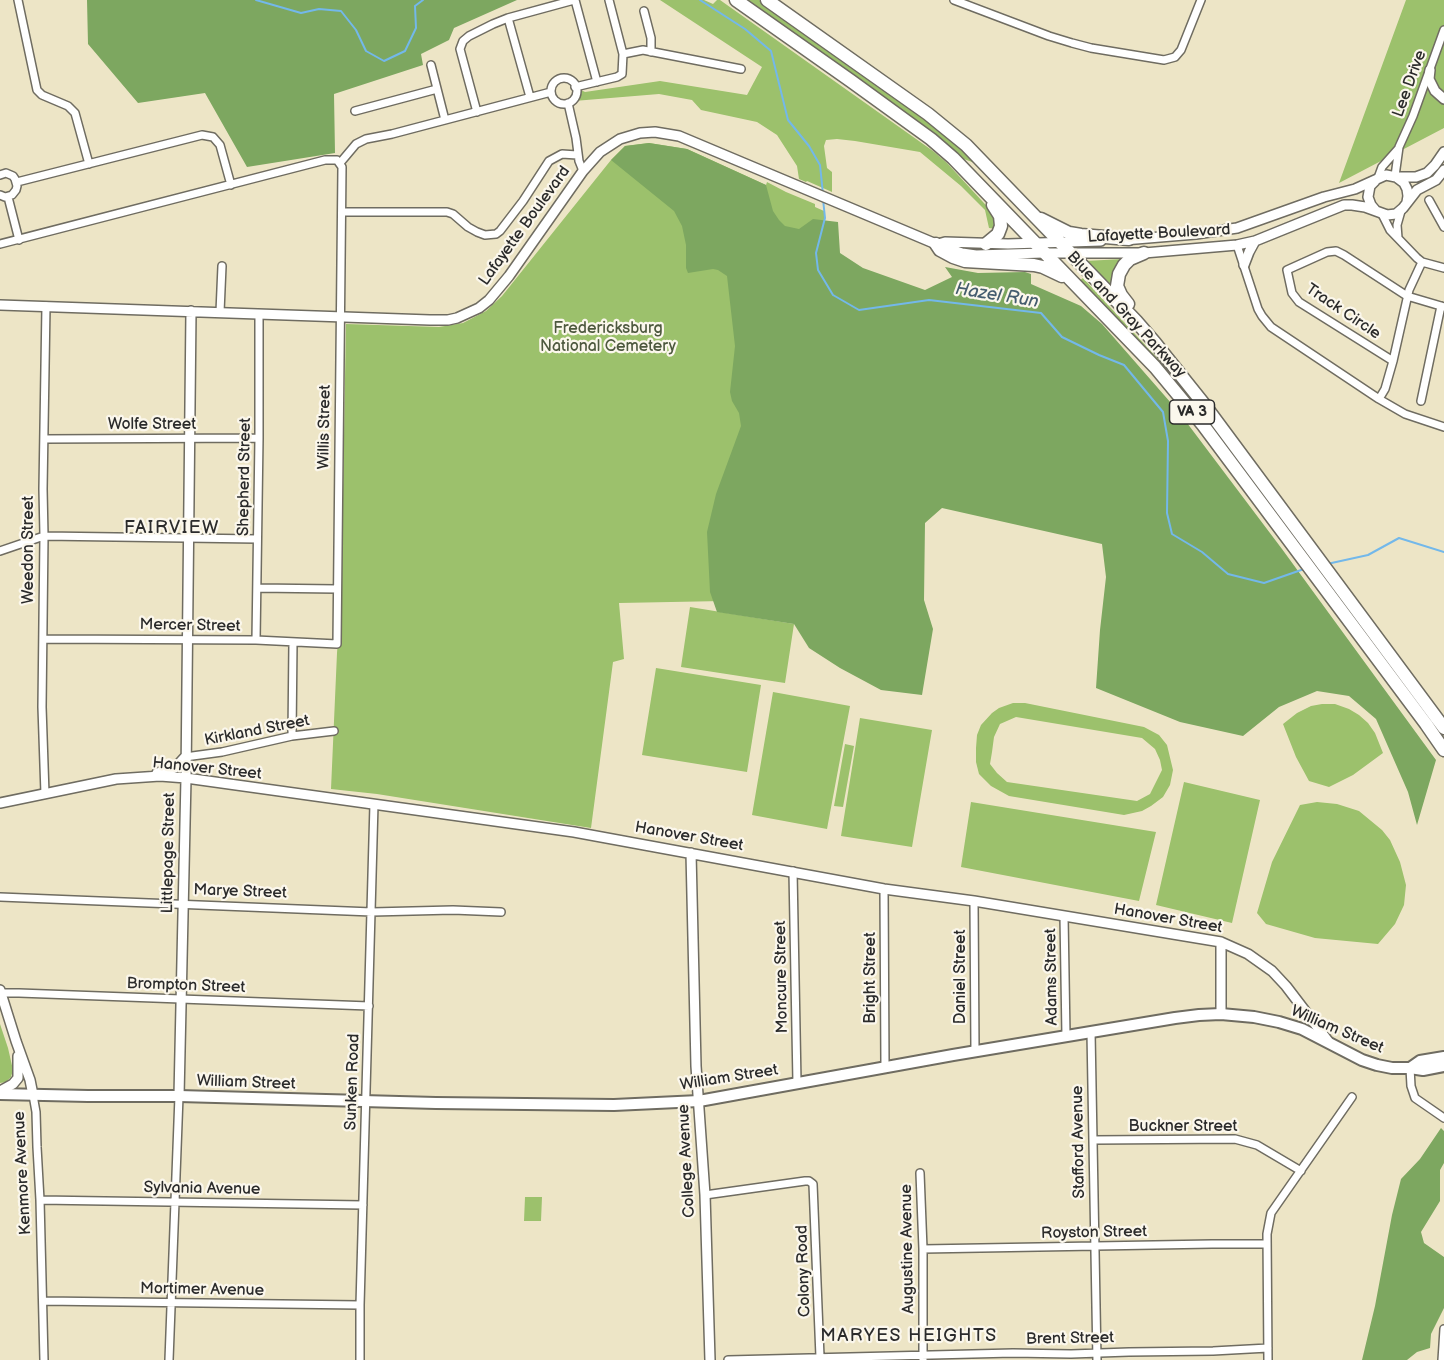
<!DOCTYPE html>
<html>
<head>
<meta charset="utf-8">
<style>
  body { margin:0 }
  canvas { display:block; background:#ede5c6 }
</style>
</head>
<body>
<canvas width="1444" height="1360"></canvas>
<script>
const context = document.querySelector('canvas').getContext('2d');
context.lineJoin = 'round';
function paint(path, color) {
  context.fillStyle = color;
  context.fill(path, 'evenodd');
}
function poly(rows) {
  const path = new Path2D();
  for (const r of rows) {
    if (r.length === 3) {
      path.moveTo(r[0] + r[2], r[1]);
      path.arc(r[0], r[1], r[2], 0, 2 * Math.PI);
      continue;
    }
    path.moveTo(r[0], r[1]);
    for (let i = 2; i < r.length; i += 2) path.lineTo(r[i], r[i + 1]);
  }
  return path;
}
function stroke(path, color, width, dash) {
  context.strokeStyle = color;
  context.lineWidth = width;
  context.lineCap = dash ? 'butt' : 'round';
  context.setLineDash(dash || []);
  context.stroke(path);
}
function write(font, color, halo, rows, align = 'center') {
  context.font = font + ' "Balsamiq Sans",sans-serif';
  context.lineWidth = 4.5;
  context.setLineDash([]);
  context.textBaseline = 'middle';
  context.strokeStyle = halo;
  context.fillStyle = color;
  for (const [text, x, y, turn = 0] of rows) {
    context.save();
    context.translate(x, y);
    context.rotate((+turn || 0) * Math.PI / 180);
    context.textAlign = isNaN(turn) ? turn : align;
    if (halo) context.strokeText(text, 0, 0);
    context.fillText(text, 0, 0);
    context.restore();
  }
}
paint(poly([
  [660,0,704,0,713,4,717,0,720,0,933,151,947,163,995,215,997,229,989,228,985,210,961,186,920,152,855,141,837,139,826,140,824,146,827,168,832,172,832,192,807,181,806,182,799,179,797,166,777,135,757,122,701,110,692,100,659,94,574,101,581,90,585,92,660,81,747,95,762,67],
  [743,0,759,0,936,126,966,152,975,163,958,157],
  [1406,0,1444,0,1444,128,1339,183],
  [649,143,687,149,766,185,767,182,786,192,815,204,815,207,824,211,825,218,816,253,918,494,723,601,619,603,624,659,613,662,591,828,377,794,331,789,337,653,341,602,346,324,439,327,463,323,486,311,502,296,611,160,625,146],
  [1123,259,1113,291,1085,261],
  [1083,278,1187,390,1306,549,1300,550,1079,281],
  [690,607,794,624,785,683,681,667],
  [656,668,761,685,747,772,642,755],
  [773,692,850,706,827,829,752,815],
  [1013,703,1025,703,1144,727,1159,735,1167,745,1173,770,1170,785,1163,797,1151,806,1142,811,1124,815,1009,796,991,786,979,774,976,762,976,748,977,735,981,725,992,713,999,708],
  [1016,717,1142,738,1155,749,1160,760,1162,770,1150,794,1137,801,1007,782,997,773,990,764,992,752,994,737,1000,724],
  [1322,704,1335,704,1349,709,1359,715,1368,723,1375,733,1383,753,1353,775,1329,787,1309,781,1296,757,1283,724,1297,713,1311,706],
  [860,718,932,730,912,847,841,836],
  [845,744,854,746,843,807,834,806],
  [1184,782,1260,800,1232,923,1156,905],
  [971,802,1156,832,1139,901,961,867],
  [1317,802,1337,804,1359,811,1382,830,1390,840,1400,862,1406,885,1404,905,1395,924,1378,944,1315,938,1266,924,1257,913,1272,862,1300,805],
  [0,1024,8,1048,13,1070,11,1077,6,1082,0,1083],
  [525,1197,542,1197,541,1221,524,1221]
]), '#9cc16c');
paint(poly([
  [87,0,517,0,454,28,449,40,421,54,423,65,334,94,335,153,247,167,205,93,138,103,88,44],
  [649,143,687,149,766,185,773,211,779,220,785,226,799,229,813,219,838,222,840,253,863,268,925,290,952,277,945,267,978,273,1025,272,1031,274,1031,284,1081,306,1102,324,1178,411,1282,549,1436,760,1417,825,1408,792,1376,719,1349,696,1317,691,1279,707,1243,736,1180,722,1096,688,1100,630,1106,577,1102,544,942,508,925,523,924,600,933,629,922,695,881,690,840,668,809,648,794,624,717,612,710,592,707,532,716,494,741,426,739,413,732,401,730,392,735,346,727,276,718,270,713,269,688,273,686,268,686,245,682,226,674,211,611,160,625,146],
  [1441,1128,1444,1131,1444,1163,1440,1170,1440,1201,1421,1232,1424,1243,1444,1257,1444,1308,1431,1334,1430,1348,1417,1352,1407,1360,1362,1360,1375,1306,1392,1215,1401,1179,1420,1159]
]), '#7da760');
stroke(poly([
  [256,0,301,13,319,9,341,11,356,30,366,51,384,61,405,51,416,28,415,6,423,0],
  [700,0,745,29,771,51,788,120,809,146,820,165,823,194],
  [823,199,825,218,816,253,818,270,833,295,859,310,929,300,1041,313,1062,337,1099,355,1124,365,1163,412,1168,441,1167,513,1172,534,1202,552,1228,574,1264,583,1304,569],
  [1327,564,1368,555,1399,538,1444,552]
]), '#73b8ea', 2);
const street = poly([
  [18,0,37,90,42,95,68,106,75,113,89,164],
  [575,0,597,82],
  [954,0,1049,36,1072,43,1091,48,1164,60,1175,57,1181,50,1201,0],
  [644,11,651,38,651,52],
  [508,18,530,97],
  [623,54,643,50,741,69],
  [431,65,445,120],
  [564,91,13],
  [575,87,617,77,622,74,623,54,609,0],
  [568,103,576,138,579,161,583,171],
  [355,111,437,89],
  [477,112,460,49,463,41,469,36,493,24,508,18,574,0],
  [340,163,356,144,366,139,392,134,551,92],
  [0,175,6,173,13,176,15,179,17,186,16,190,12,195,5,197,0,195],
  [1395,176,1399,147,1413,116,1444,30],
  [1378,178,1382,167,1398,149],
  [17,182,202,135,213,137,220,145,231,185],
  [8,197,19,240],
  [1429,200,1444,227],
  [342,212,447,212,453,214,468,227,477,232,485,235,496,234,500,231,523,201,549,161,562,154,577,155],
  [1382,214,1390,230,1417,258,1422,262,1444,268],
  [1398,238,1397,225,1401,211],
  [0,244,325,160,337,160,342,167,337,644,256,640,43,639],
  [1237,245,1258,309,1262,316,1271,327,1379,399,1405,414,1444,427],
  [220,312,222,266],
  [1393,361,1299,302,1292,293,1287,270,1327,252,1336,251,1344,255,1407,296,1444,307],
  [1379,399,1385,389,1393,361,1409,290,1422,262],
  [1421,401,1441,306],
  [44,439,259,438],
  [0,551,44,536,257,539],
  [257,588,337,589],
  [256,640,259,438,259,314],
  [292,736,293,642],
  [185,757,222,752,292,736,334,731],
  [45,794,42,707,44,536,43,489,46,306],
  [793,871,797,1083],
  [884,889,885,1066],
  [0,897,372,912,453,910,501,912],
  [974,901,975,1052],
  [1064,916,1066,1036],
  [1,993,19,993,369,1006],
  [1091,1032,1097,1360],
  [1410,1068,1411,1086,1415,1098,1444,1118],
  [33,1095,36,1112,37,1147,40,1200,44,1360],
  [1093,1140,1235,1139,1257,1145,1301,1171],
  [920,1173,923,1249,923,1360],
  [705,1195,805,1181,809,1181,813,1184,820,1357],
  [40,1200,363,1205],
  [923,1249,1212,1244,1267,1244],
  [43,1301,360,1305],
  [169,1360,179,1096],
  [360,1360,360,1305,374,804],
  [728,1360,1013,1353,1071,1354,1129,1352,1213,1351,1268,1348],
  [1268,1360,1267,1234,1271,1213,1352,1097],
  [1442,1360,1444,1329]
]);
const secondary = poly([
  [1430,70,1429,79,1435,91,1444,99],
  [1397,177,1416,177,1427,173,1435,165,1444,152],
  [1375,181,1370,186,1368,197,1371,205,1376,211],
  [1124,240,1196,234,1237,228,1324,197,1355,189,1386,175,1396,177,1404,183,1407,189,1408,196,1407,202],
  [938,244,945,242,1008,244,1101,241],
  [1244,265,1249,252,1255,241],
  [0,305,430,320,448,320,457,318,479,308,489,300,509,276,583,171,600,152,620,139,640,133,655,132,679,136,936,244,962,253,976,255,1044,253,1144,253,1237,245,1255,241,1344,205,1352,205,1365,207,1387,215,1396,214,1403,208,1417,190,1436,180,1444,170],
  [157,773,175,768,185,757],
  [0,803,116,779,160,776,186,778,574,832,884,889,974,901,1221,942,1248,954,1272,971,1286,986,1328,1041],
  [691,853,696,1066,705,1195,710,1360],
  [0,990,16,1041,30,1080,33,1095],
  [1221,1014,1221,942],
  [0,1091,13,1084,18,1078,18,1056],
  [179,1096,186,778,191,311]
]);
const primary = poly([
  [1410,1068,1420,1061,1444,1057],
  [0,1094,88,1096,179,1096,436,1103,614,1105,699,1101,953,1055,1175,1018,1199,1015,1221,1014,1254,1017,1279,1022,1302,1029,1362,1060,1377,1065,1392,1068,1410,1068,1423,1070,1444,1066]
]);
const highway = poly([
  [736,0,851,81,931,139,953,158,1155,367,1203,425,1426,724,1444,750],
  [767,0,928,114,966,145,1136,321,1155,343,1203,403,1444,728],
  [1041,219,1069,233,1081,235,1129,239],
  [936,244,940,250,953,257,965,261,1034,265,1043,267,1062,276],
  [986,244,998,234,1001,226,1000,216,993,205],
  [1128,304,1121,295,1117,286,1119,274,1124,265,1130,259,1144,253]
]);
stroke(street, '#6f6c61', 10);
stroke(secondary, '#6f6c61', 12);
stroke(primary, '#6f6c61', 14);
stroke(highway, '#6f6c61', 15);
stroke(street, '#fff', 7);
stroke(secondary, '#fff', 9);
stroke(primary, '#fff', 10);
stroke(highway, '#fff', 12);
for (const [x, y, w] of [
  [1192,412,45]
]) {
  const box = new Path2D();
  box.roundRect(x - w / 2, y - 12, w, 24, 4.5);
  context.fillStyle = '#fbf7ec';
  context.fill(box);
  stroke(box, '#2b2b2b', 1.5);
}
write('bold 15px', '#2b2b2b', null, [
  ["VA 3",1192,412]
]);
write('16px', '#2b2b2b', '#fbf7ec', [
  ["Lee Drive",1410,84,-70],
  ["Lafayette Boulevard",525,226,-54],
  ["Lafayette Boulevard",1159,234,-3],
  ["Track Circle",1343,312,34],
  ["Blue and Gray Parkway",1126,315,47],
  ["Wolfe Street",152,425],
  ["Willis Street",325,427,-89],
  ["Shepherd Street",245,477,-89],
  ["Weedon Street",29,550,-90],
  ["Mercer Street",190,626,1],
  ["Kirkland Street",257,731,-11],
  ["Hanover Street",207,769,6],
  ["Hanover Street",689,837,10],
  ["Littlepage Street",169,853,-89],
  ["Marye Street",240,892,2],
  ["Hanover Street",1168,919,10],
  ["Moncure Street",782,977,-91],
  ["Daniel Street",961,977,-90],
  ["Adams Street",1052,977,-91],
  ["Bright Street",871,978,-90],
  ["Brompton Street",186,986,2],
  ["William Street",1337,1030,23],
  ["William Street",729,1078,-9],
  ["Sunken Road",353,1082,-88],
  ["William Street",246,1083,2],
  ["Buckner Street",1183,1127],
  ["Stafford Avenue",1079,1142,-91],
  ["College Avenue",687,1161,-93],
  ["Kenmore Avenue",23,1173,-93],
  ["Sylvania Avenue",202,1189,1],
  ["Royston Street",1094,1233,-1],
  ["Augustine Avenue",908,1249,-91],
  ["Colony Road",804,1271,-92],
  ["Mortimer Avenue",202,1290,1],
  ["Brent Street",1070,1339,-1]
]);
write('16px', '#4d583e', '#fbf7ec', [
  ["Fredericksburg",608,329],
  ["National Cemetery",608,347]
]);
write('italic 18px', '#445c6e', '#fbf7ec', [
  ["Hazel Run",997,296,9]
]);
context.letterSpacing = '1.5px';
write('18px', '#2b2b2b', '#fbf7ec', [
  ["FAIRVIEW",172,528],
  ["MARYES HEIGHTS",909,1336]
]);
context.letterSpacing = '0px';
</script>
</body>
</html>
